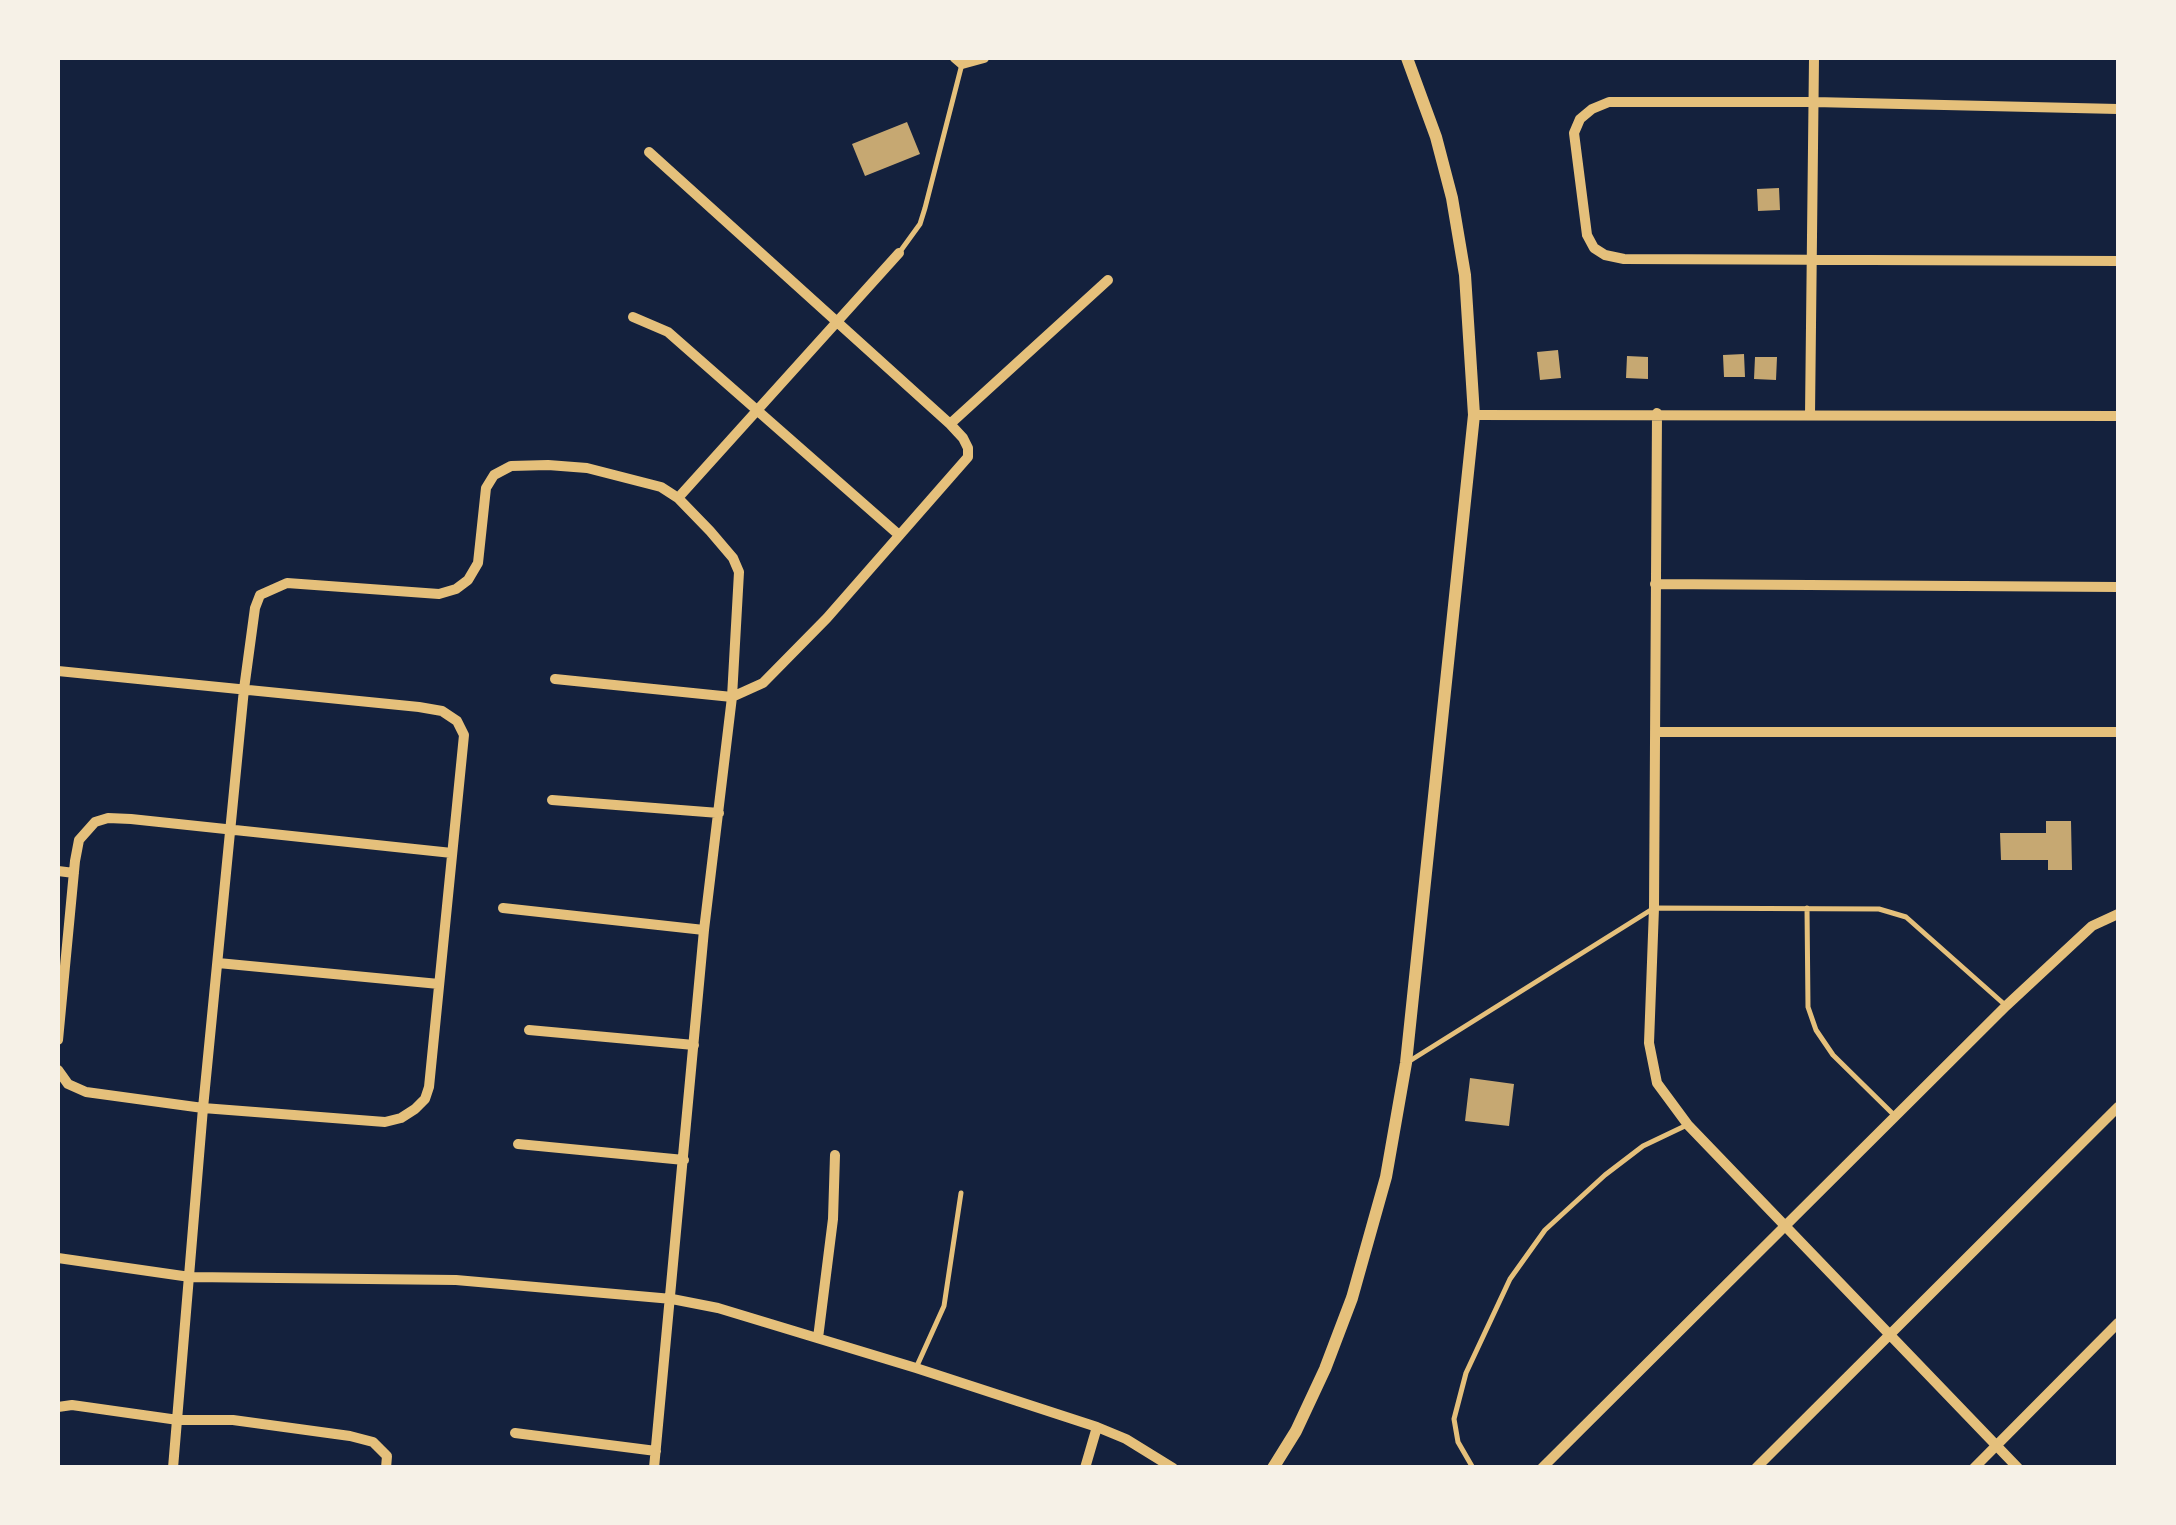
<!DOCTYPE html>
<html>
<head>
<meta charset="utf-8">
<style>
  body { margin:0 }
  #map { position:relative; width:2176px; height:1525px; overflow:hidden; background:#14213d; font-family:Helvetica,sans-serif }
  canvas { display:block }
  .frame { position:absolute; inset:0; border:60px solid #f6f1e7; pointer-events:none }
</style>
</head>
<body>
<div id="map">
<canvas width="2176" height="1525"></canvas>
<div class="frame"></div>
</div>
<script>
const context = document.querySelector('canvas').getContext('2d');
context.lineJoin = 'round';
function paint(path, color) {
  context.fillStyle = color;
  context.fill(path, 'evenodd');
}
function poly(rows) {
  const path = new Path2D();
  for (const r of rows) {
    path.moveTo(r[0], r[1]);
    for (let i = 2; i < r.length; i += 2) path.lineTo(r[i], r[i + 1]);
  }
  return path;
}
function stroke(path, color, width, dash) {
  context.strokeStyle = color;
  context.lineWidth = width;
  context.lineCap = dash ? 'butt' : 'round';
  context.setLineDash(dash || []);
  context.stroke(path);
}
paint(poly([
  [907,122,920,154,865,176,852,144],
  [1779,188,1780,210,1758,211,1757,189],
  [1558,350,1561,378,1540,380,1537,352],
  [1744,354,1745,377,1724,377,1723,355],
  [1627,356,1648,357,1648,379,1626,378],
  [1755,357,1777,357,1776,380,1754,379],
  [2046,821,2071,821,2072,870,2048,870,2048,860,2001,860,2000,833,2046,833],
  [1470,1078,1514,1084,1509,1126,1465,1121]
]), '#c6a872');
stroke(poly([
  [899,253,920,224,925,208,962,64],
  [1807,908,1808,1007,1816,1030,1833,1055,1894,1115],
  [1408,1062,1654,908,1879,909,1906,917,2004,1004],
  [916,1368,944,1306,961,1193],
  [1473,1468,1458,1442,1454,1419,1466,1373,1510,1279,1545,1230,1605,1175,1643,1146,1687,1125]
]), '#e5c07b', 5);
stroke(poly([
  [955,58,962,64,984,58],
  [2118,109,1814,102,1609,102,1592,109,1580,119,1574,133,1587,235,1594,248,1605,255,1624,259,2118,261],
  [633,317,668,332,899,535],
  [1657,413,1654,908,1649,1043,1657,1083,1688,1125,2018,1468],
  [1474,415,2118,416],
  [1810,415,1814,58],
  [950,424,1108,280],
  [678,498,899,253],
  [1655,584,2118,587],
  [58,671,419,707,442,711,457,721,464,735,429,1087,425,1099,415,1109,401,1118,385,1122,203,1108,86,1092,68,1084,58,1070],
  [555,679,732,697,763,683,827,618,968,457,968,448,963,438,950,424,649,152],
  [1655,732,2118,732],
  [552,800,719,813],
  [58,871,74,873],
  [503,908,704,930],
  [218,963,439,984],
  [529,1030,694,1045],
  [58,1040,75,861,79,840,95,822,108,818,131,819,452,853],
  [518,1144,684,1160],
  [58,1258,190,1277,456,1280,672,1299,718,1308,916,1368,1097,1427,1126,1439,1173,1468],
  [818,1338,833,1219,835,1155],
  [58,1407,72,1405,178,1420,233,1420,350,1436,373,1442,387,1456,386,1468],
  [515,1433,656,1451],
  [173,1468,203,1108,244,689,255,608,260,595,287,583,439,594,456,589,468,580,478,563,486,488,494,475,511,466,548,465,587,468,661,487,678,498,710,531,733,558,739,572,732,697,704,930,654,1468],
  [1085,1468,1097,1427],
  [1542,1468,2006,1006,2092,926,2118,914],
  [1756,1468,2118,1107],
  [1974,1468,2118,1323]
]), '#e5c07b', 10);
stroke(poly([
  [1273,1468,1296,1431,1325,1369,1352,1298,1386,1177,1406,1063,1474,415,1465,275,1452,198,1436,137,1407,58]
]), '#e5c07b', 12);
</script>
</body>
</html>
